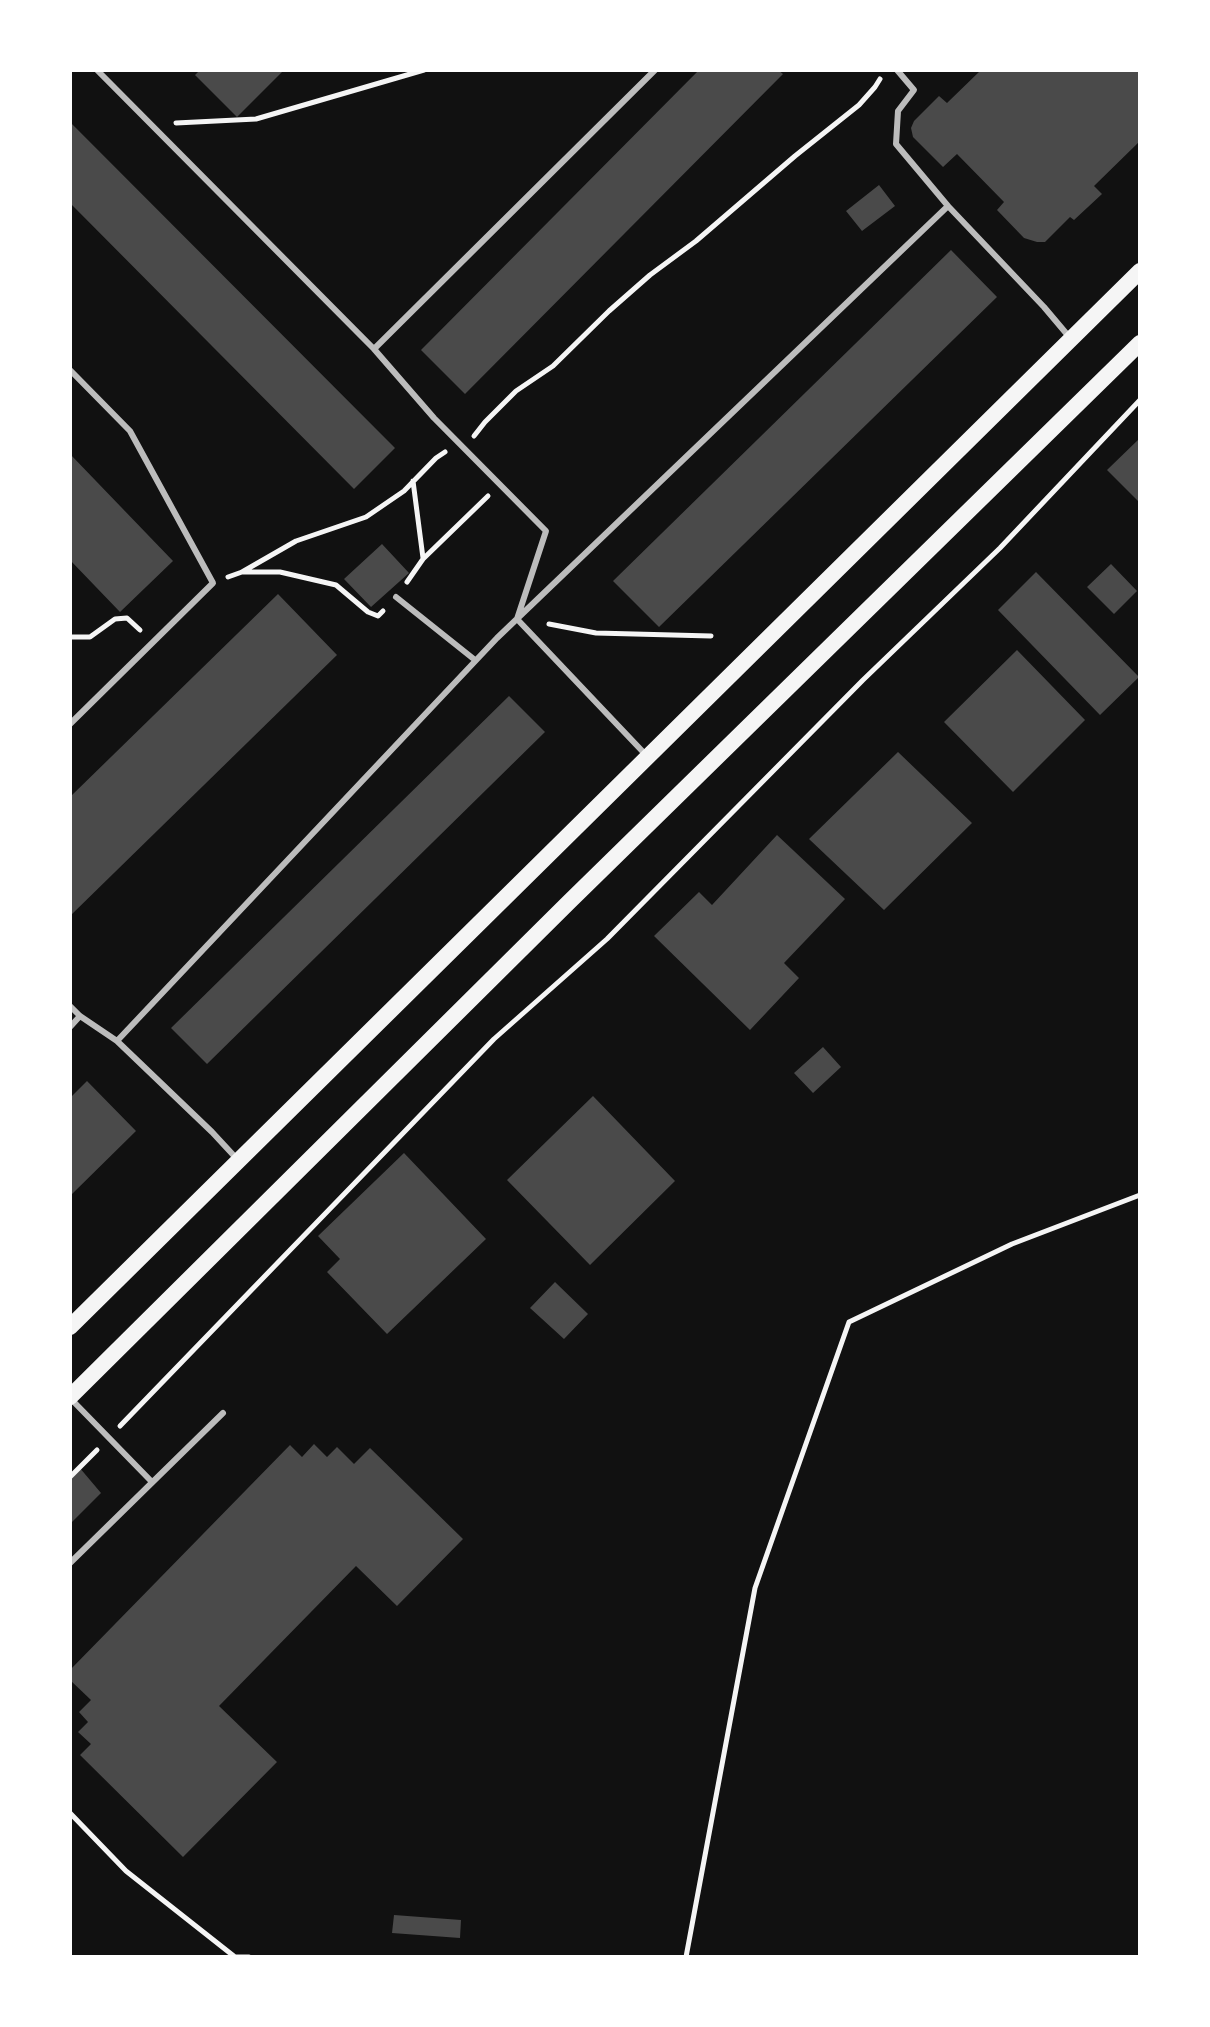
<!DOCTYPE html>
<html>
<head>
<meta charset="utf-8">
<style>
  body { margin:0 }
  #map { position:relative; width:1210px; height:2027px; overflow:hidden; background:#111; font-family:"Fira Sans",sans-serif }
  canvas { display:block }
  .frame { position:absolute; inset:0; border:72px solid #fff; pointer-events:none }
</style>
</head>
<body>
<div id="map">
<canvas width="1210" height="2027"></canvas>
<div class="frame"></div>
</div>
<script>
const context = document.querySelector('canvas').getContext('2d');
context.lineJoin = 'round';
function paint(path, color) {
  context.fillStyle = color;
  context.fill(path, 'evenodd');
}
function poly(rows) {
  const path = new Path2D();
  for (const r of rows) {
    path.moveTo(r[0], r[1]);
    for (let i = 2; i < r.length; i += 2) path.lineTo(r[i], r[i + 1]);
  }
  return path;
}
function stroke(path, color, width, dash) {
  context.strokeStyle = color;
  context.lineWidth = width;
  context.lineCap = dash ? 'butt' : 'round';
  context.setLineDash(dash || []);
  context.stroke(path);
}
paint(poly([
  [200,70,284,70,237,117,195,75],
  [699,70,778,70,783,74,465,394,421,350],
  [981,70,1140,70,1140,141,1094,186,1102,194,1074,220,1070,217,1045,242,1037,242,1024,238,997,210,1004,202,957,154,943,167,913,137,911,128,914,121,939,96,947,103],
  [70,122,395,448,354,489,70,203],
  [879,185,895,206,862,231,846,211],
  [951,250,997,297,659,627,613,581],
  [1140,438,1140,503,1107,470],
  [70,454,173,561,120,612,70,560],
  [382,544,409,573,371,607,344,579],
  [1111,564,1137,591,1114,614,1087,587],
  [1036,572,1139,677,1100,715,998,610],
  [278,594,337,655,70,916,70,797],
  [1017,650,1085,720,1013,792,944,722],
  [509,696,545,732,207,1064,171,1028],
  [898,752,972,823,884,910,809,839],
  [777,835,845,899,784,963,799,978,750,1030,654,936,699,892,712,905],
  [823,1047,841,1067,813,1093,794,1073],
  [87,1081,136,1131,70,1196,70,1098],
  [593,1096,675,1181,590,1265,507,1180],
  [404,1153,486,1239,387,1334,327,1272,340,1259,318,1236],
  [555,1282,588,1314,564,1339,530,1308],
  [314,1444,327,1457,337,1447,354,1464,370,1448,463,1539,397,1606,356,1566,219,1706,277,1762,183,1857,80,1755,91,1744,78,1732,88,1722,79,1712,91,1700,70,1680,70,1670,290,1445,302,1457],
  [79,1467,101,1493,70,1524,70,1477],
  [394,1915,461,1920,460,1938,392,1933]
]), '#4a4a4a');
stroke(poly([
  [176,123,256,119,424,70],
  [474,436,485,422,516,391,553,366,609,311,650,275,696,241,795,156,859,105,875,87,880,79],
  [413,481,423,558],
  [242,572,296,541,366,517,404,491,436,458,445,452],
  [228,577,242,572,280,572,336,585,368,612,378,616,383,611],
  [407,582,423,559,488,496],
  [549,624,596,633,711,636],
  [70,637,90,637,115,619,127,618,140,630],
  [120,1426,494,1039,607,939,863,680,1000,548,1140,400],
  [70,1477,97,1450],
  [70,1813,126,1871,235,1957,249,1957],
  [686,1957,755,1588,849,1322,1012,1244,1140,1195]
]), '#f5f5f5', 5);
stroke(poly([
  [97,70,374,349,655,70],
  [897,70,914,90,898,111,896,144,948,206],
  [374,349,434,418,546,531,517,619,645,754],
  [70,370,130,431,213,583,70,724],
  [396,597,475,660],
  [70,1006,80,1016,117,1041,497,638,948,206,1044,307,1071,339],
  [70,1027,80,1016],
  [117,1041,212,1132,237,1159],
  [70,1398,152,1482],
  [70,1563,223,1413]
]), '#bcbcbc', 6);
stroke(poly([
  [70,1327,1140,271],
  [70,1397,569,902,1140,343]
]), '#f5f5f5', 16);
</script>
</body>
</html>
